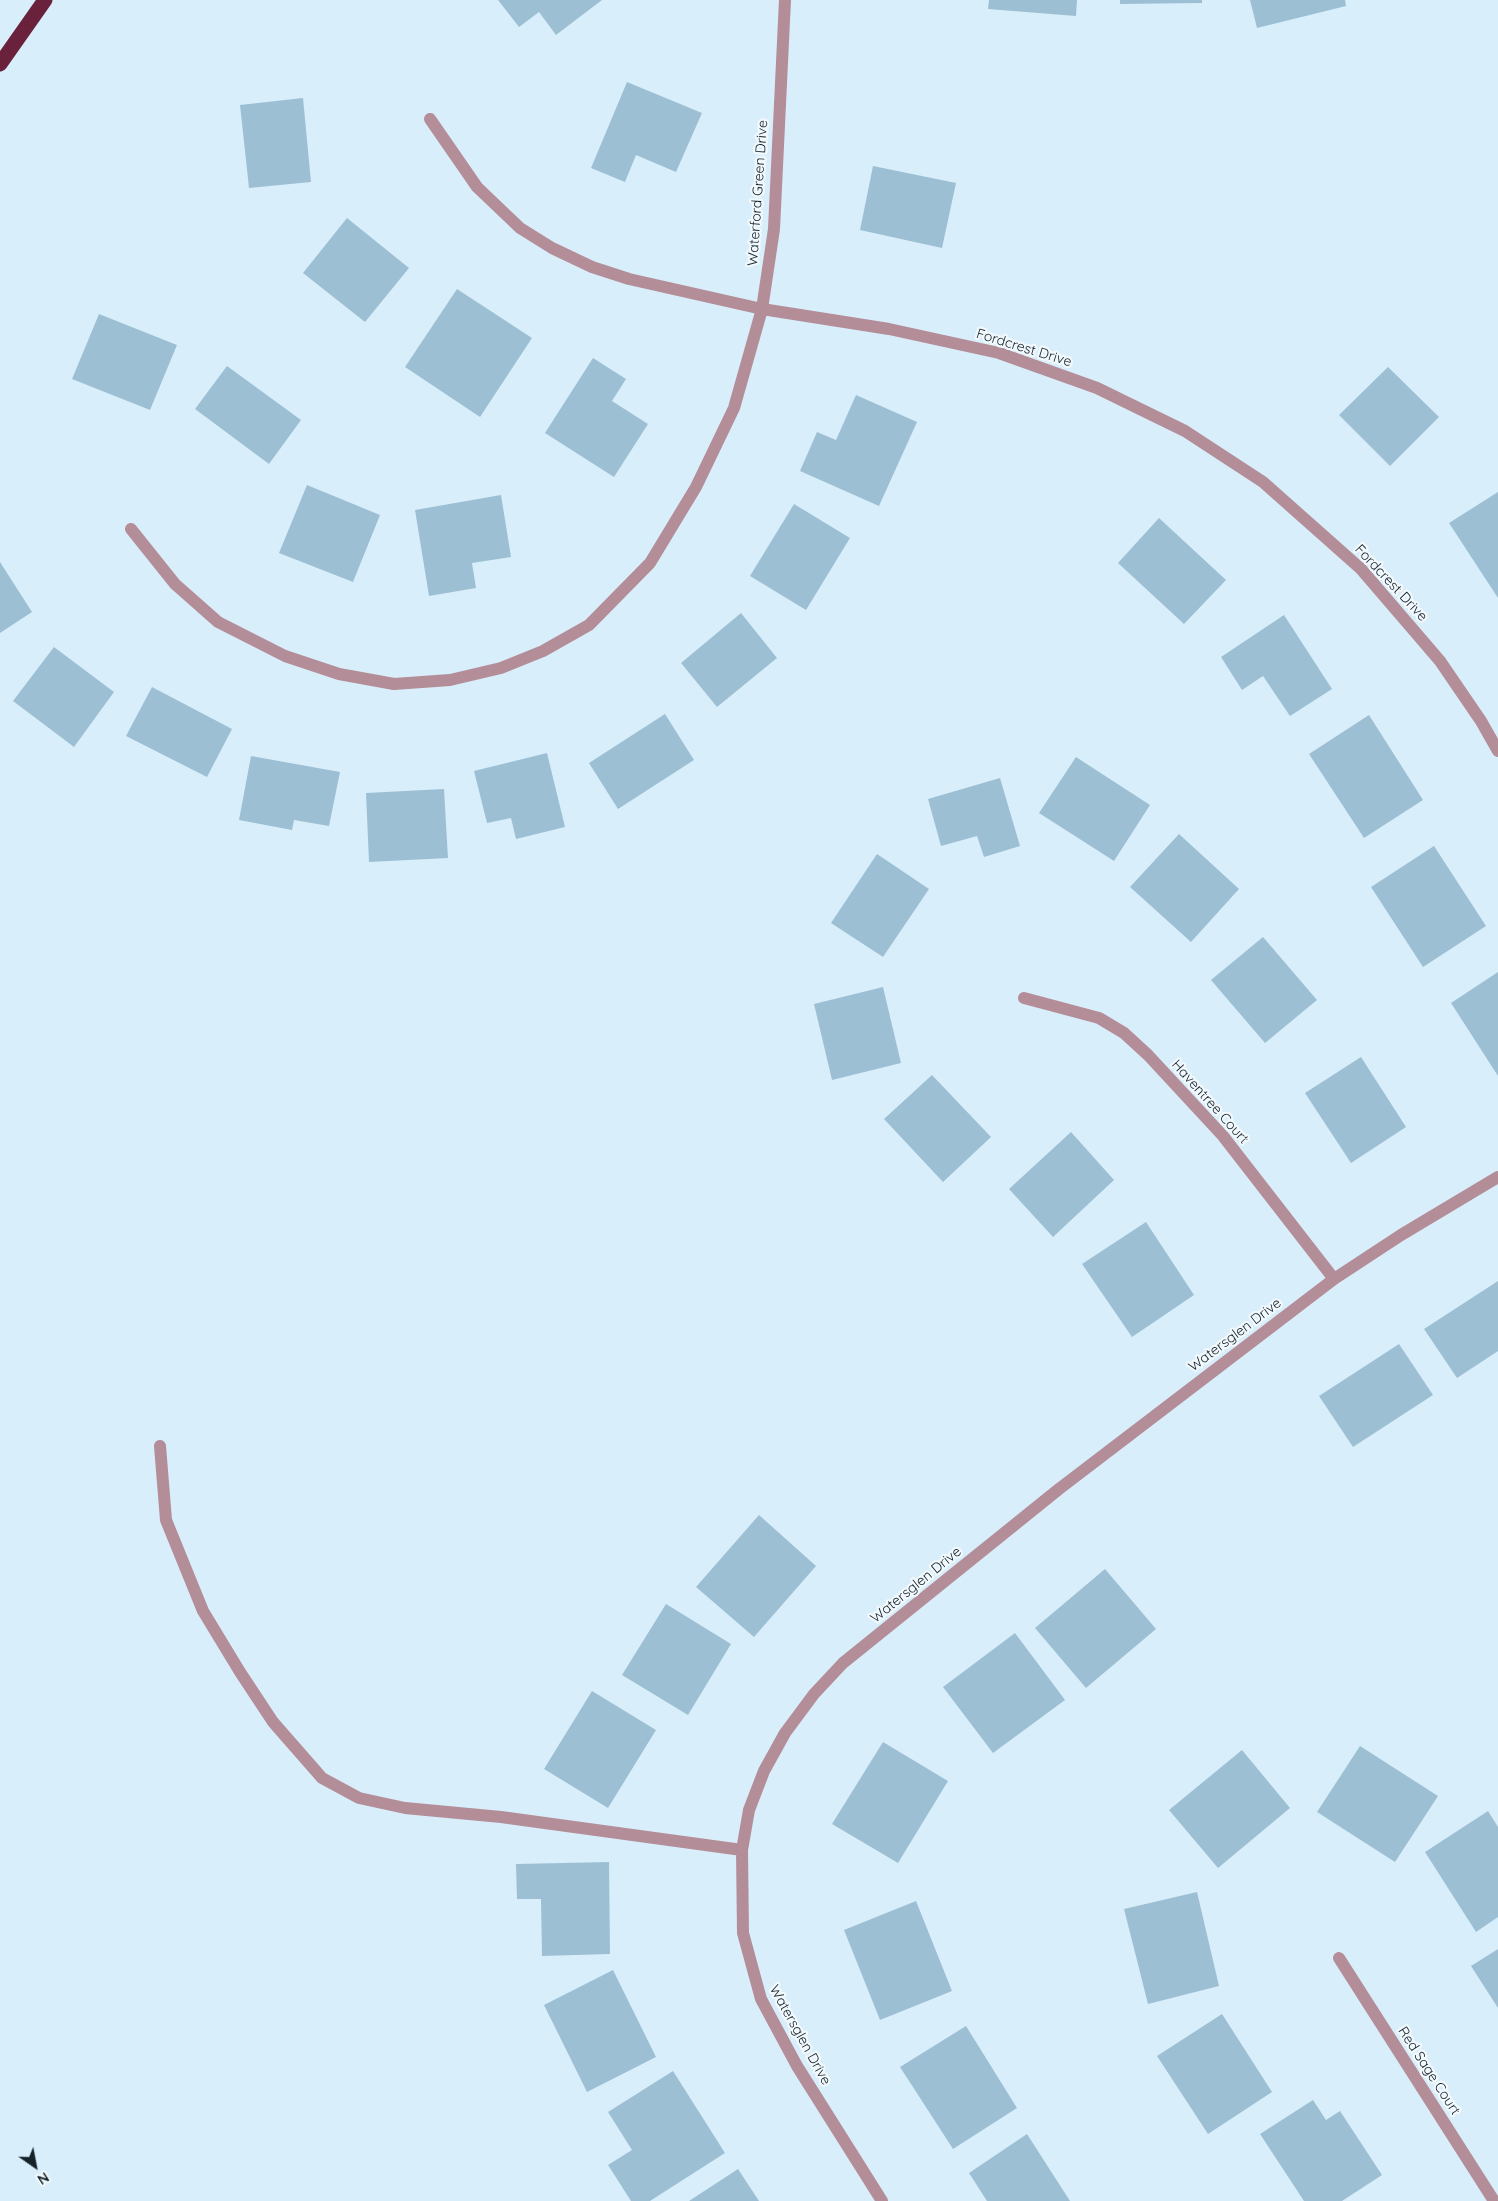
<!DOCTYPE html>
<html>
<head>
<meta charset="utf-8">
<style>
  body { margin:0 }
  #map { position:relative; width:1498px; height:2201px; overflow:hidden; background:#d9eefb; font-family:Quicksand,sans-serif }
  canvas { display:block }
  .north { position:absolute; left:10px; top:2141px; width:50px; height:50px; -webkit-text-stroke:4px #f2f9fd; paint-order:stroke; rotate:147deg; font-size:14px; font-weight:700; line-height:20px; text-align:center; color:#15222a }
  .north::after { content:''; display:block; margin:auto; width:18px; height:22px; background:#15222a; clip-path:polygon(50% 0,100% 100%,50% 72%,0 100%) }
</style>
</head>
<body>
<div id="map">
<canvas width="1498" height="2201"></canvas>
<div class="north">N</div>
</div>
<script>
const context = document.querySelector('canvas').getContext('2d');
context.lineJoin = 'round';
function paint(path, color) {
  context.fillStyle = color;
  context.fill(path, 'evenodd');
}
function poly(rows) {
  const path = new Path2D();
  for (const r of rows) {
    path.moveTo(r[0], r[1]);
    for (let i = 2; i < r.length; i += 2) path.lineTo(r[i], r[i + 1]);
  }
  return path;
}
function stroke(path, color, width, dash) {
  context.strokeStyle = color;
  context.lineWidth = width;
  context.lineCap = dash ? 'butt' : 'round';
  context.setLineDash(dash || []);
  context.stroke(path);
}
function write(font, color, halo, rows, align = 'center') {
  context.font = font + ' Quicksand,sans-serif';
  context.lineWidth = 4.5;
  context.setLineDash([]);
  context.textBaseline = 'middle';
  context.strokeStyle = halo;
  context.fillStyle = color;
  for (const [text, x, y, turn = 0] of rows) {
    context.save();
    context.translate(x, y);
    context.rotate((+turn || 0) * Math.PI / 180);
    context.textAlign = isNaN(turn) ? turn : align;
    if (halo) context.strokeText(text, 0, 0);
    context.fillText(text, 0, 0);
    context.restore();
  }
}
paint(poly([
  [498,0,602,0,556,35,539,12,519,27],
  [989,0,1077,0,1076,16,988,9],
  [1120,0,1202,0,1202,3,1120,4],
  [1250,0,1345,0,1346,6,1257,28],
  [627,82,702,113,676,172,636,155,625,182,591,168],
  [303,98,311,182,249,188,240,105],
  [873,166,956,183,942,248,860,230],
  [347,218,409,268,365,322,303,273],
  [457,289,532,338,480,417,405,367],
  [99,314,177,345,150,410,72,379],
  [593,358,626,379,612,401,648,424,614,477,545,433],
  [227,366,301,420,269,464,195,409],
  [1388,367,1439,417,1390,466,1339,415],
  [856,395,917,422,879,506,800,471,817,432,836,440],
  [307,485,380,515,353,582,279,553],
  [1498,492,1498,598,1449,523],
  [501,495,511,557,472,563,476,588,429,596,415,510],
  [794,504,850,538,806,610,750,576],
  [1159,518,1226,580,1184,624,1118,563],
  [0,562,32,612,0,633],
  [741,613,777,658,717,707,681,663],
  [1284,615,1332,689,1290,716,1263,676,1242,690,1221,657],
  [54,647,114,692,74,747,13,701],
  [152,687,232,729,207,777,126,736],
  [665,714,694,760,618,809,589,763],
  [1369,715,1423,800,1364,838,1309,754],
  [547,753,565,827,516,839,511,818,487,823,474,771],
  [251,756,340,772,329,826,294,820,292,830,239,820],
  [1076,757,1150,805,1114,861,1039,813],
  [1000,778,1020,846,984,857,977,836,941,846,928,799],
  [444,789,448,858,369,862,366,793],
  [1179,834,1239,889,1191,942,1130,887],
  [1434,846,1486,926,1423,967,1371,887],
  [877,854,929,889,883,957,831,923],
  [1263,937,1317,1000,1265,1043,1211,980],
  [1498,972,1498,1076,1451,1003],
  [883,987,901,1063,832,1080,814,1004],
  [1361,1057,1406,1127,1351,1163,1305,1093],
  [932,1075,991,1137,943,1182,884,1119],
  [1071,1132,1114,1180,1053,1237,1009,1189],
  [1146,1222,1194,1295,1132,1337,1082,1264],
  [1498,1281,1498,1351,1457,1378,1424,1329],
  [1399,1344,1433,1395,1353,1447,1319,1396],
  [759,1515,816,1566,754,1637,696,1587],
  [1105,1569,1156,1629,1086,1688,1035,1628],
  [666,1604,731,1644,688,1715,622,1675],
  [1015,1633,1065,1700,993,1753,943,1687],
  [592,1691,656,1730,608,1808,544,1769],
  [883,1742,948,1781,898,1863,832,1824],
  [1360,1746,1438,1796,1395,1862,1317,1812],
  [1242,1750,1290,1808,1218,1868,1169,1810],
  [1488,1811,1498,1827,1498,1917,1476,1932,1425,1852],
  [609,1862,610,1954,542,1956,541,1899,517,1899,516,1864],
  [1197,1892,1219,1986,1148,2004,1124,1909],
  [916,1901,952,1991,880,2020,844,1930],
  [1498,1949,1498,2008,1471,1966],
  [613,1970,656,2057,587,2092,544,2005],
  [1222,2014,1272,2092,1208,2134,1157,2056],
  [966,2026,1017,2108,953,2149,900,2067],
  [673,2071,725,2153,650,2201,631,2201,608,2165,632,2150,608,2112],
  [1313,2100,1326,2120,1340,2111,1382,2175,1342,2201,1304,2201,1260,2134],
  [1027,2134,1070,2201,987,2201,969,2173],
  [738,2169,759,2201,689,2201]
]), '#9dbfd3');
stroke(poly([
  [430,119,477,187,520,228,552,248,592,267,629,279,762,309,889,329,999,353,1097,388,1185,431,1263,482,1361,569,1440,661,1481,721,1498,751],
  [131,529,175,584,218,622,285,656,339,674,394,684,450,680,501,668,543,651,589,625,650,563,696,487,734,408,762,309,774,229,785,0],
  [1024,998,1099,1018,1124,1033,1148,1055,1223,1136,1334,1279],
  [160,1446,166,1520,203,1611,240,1672,273,1722,322,1778,359,1798,405,1808,501,1817,742,1850],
  [1339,1958,1494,2201],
  [882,2201,797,2066,761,1999,743,1933,742,1850,749,1810,764,1771,785,1733,814,1694,843,1663,1059,1489,1334,1279,1401,1235,1498,1177]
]), '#b38d97', 12);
stroke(poly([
  [0,64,45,0]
]), '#69213c', 15);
write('14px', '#15222a', '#f2f9fd', [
  ["Waterford Green Drive",758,193,-86],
  ["Fordcrest Drive",1024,348,17],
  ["Fordcrest Drive",1391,583,47],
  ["Haventree Court",1210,1102,48],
  ["Watersglen Drive",1235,1335,-37],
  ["Watersglen Drive",916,1585,-39],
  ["Watersglen Drive",800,2035,61],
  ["Red Sage Court",1429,2071,57]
]);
</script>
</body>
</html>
